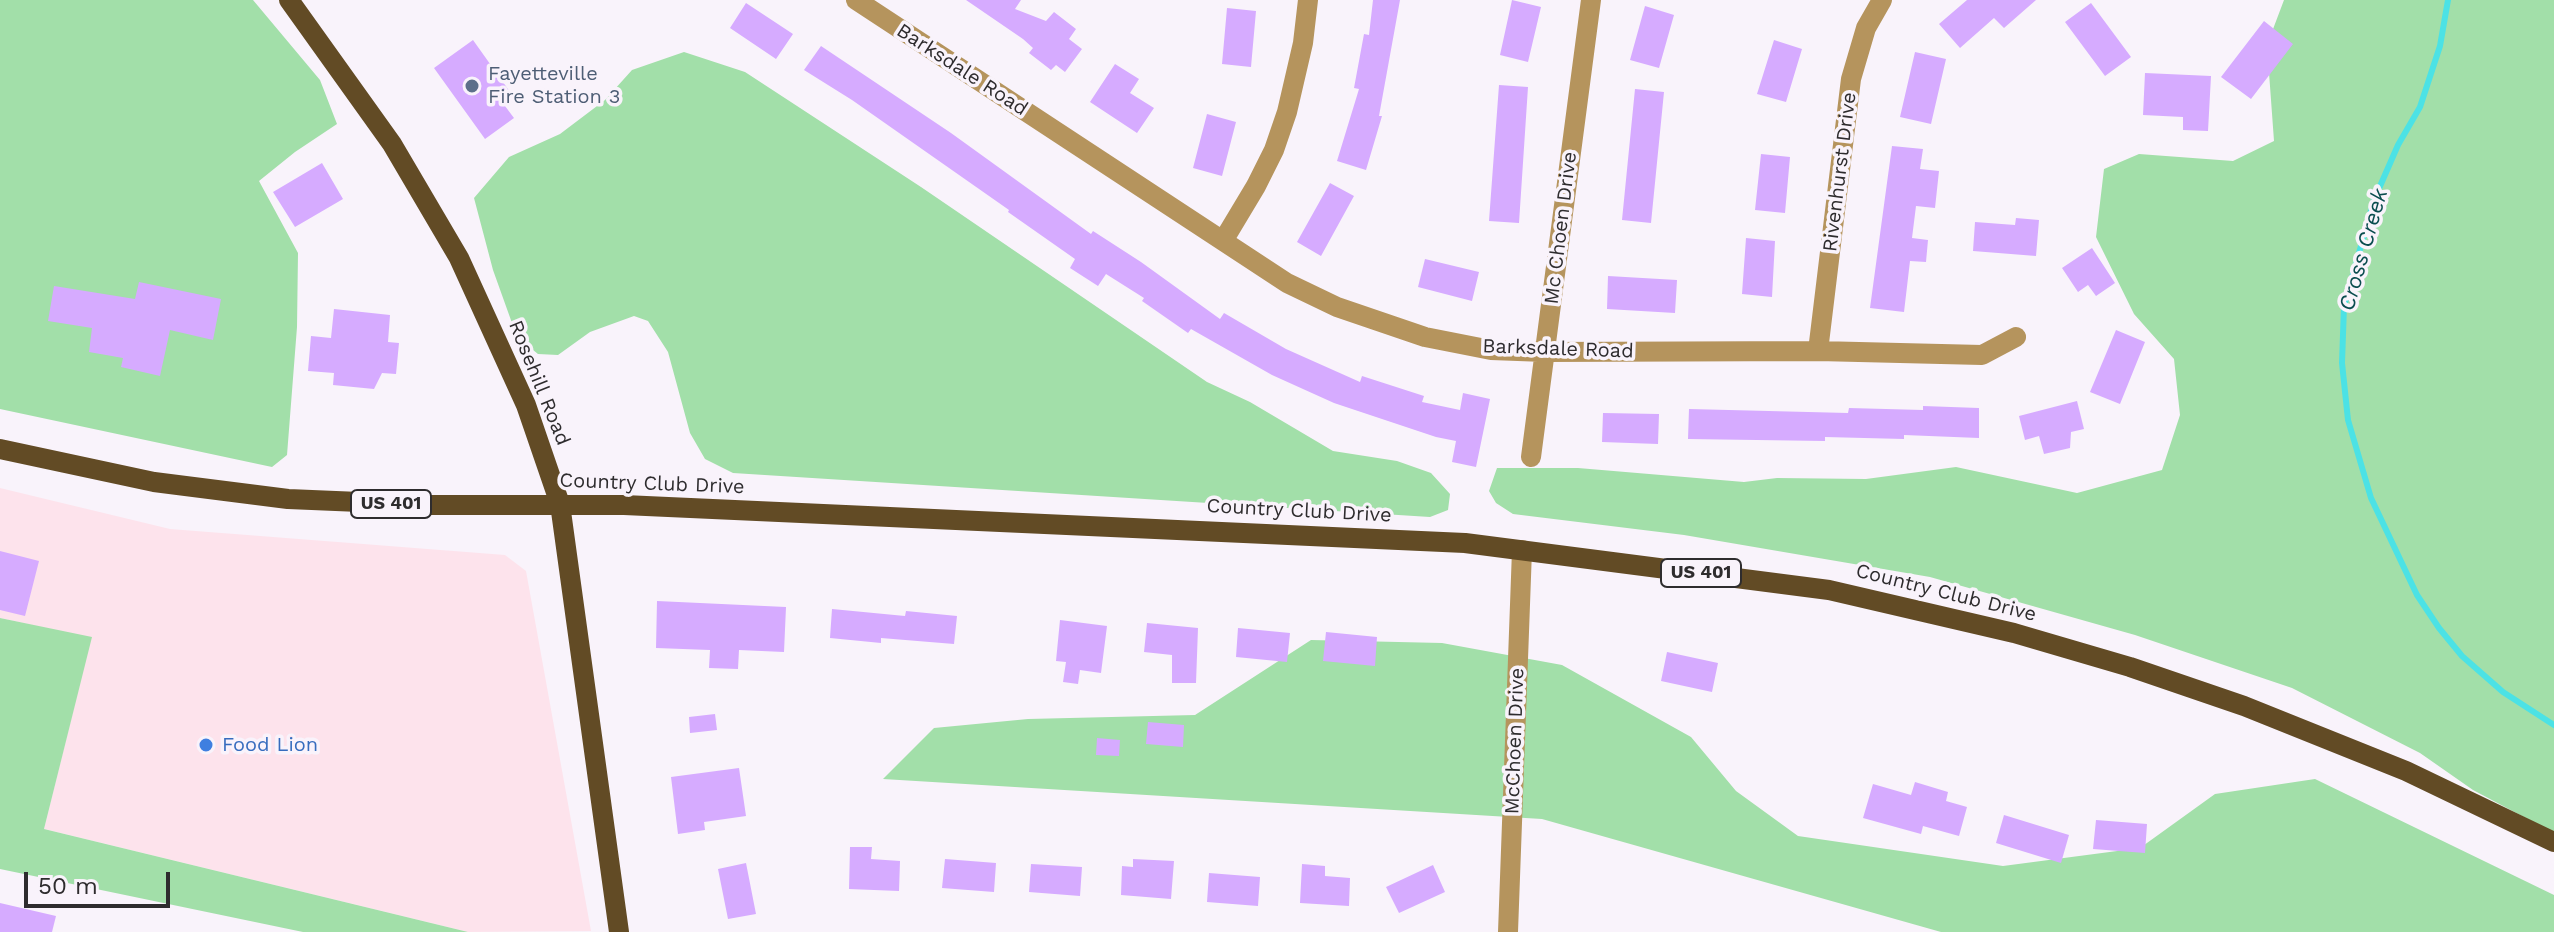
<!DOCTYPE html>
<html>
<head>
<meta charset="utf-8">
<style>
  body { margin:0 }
  #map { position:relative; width:2554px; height:932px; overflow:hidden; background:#f9f3fb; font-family:"Work Sans",sans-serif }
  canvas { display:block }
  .scale { position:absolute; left:24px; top:872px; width:146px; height:36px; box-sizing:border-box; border:4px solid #2e2c2e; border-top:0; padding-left:10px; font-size:24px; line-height:28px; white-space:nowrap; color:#2e2c2e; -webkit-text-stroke:6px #f9f3fb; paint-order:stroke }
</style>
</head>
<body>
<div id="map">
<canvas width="2554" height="932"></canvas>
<div class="scale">50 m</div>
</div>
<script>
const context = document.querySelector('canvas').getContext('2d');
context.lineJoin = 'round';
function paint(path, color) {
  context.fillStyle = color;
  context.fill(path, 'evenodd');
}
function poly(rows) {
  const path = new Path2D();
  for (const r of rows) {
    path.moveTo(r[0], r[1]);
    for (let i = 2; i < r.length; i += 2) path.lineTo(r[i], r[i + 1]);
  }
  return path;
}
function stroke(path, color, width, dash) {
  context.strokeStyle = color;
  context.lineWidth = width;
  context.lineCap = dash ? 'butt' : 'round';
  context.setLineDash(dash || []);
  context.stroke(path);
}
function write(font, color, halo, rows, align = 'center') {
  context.font = font + ' "Work Sans",sans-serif';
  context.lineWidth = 7;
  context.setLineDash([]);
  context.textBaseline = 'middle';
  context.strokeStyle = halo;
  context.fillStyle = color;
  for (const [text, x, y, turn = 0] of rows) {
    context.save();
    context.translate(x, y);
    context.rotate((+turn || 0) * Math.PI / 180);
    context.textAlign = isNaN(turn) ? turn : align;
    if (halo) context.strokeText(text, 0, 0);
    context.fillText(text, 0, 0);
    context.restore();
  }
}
paint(poly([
  [0,488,170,529,505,555,526,571,591,931,468,932,44,829,91,638,0,618]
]), '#fde3ec');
paint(poly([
  [0,0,253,0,320,80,337,124,295,152,259,181,298,253,297,327,287,455,272,467,0,409],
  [2284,0,2554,0,2554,833,2473,790,2420,753,2292,688,2135,635,1930,577,1684,535,1513,514,1496,503,1489,491,1497,468,1578,468,1744,482,1777,478,1866,479,1956,467,2077,493,2162,470,2180,415,2174,359,2134,314,2096,237,2104,169,2139,154,2233,161,2274,141,2267,45],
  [684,52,745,72,921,187,1207,382,1250,402,1333,451,1397,461,1431,473,1450,494,1448,510,1430,517,733,473,705,459,690,433,668,352,648,321,634,316,590,332,558,355,538,354,517,337,493,270,474,198,509,157,560,134,605,100,632,70],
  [0,618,92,637,44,829,468,932,303,932,0,869],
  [1311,640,1442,643,1562,665,1691,737,1736,791,1798,836,2003,866,2140,848,2215,794,2315,779,2554,895,2554,932,1941,932,1542,819,883,779,934,728,1028,719,1195,715]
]), '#a2dfa9');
stroke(poly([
  [2448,0,2440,46,2420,107,2398,145,2374,200,2344,306,2342,363,2348,420,2371,498,2417,595,2439,628,2462,656,2503,692,2554,725]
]), '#4ce2e5', 6);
paint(poly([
  [966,0,1021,0,1015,9,1046,21,1054,12,1076,29,1069,39,1082,49,1065,72,1056,65,1051,70,1029,53,1033,48,1023,39],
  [1373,0,1400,0,1379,116,1382,116,1366,170,1337,161,1359,89,1354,88,1364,34,1369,35],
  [1512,0,1541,7,1528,62,1500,55],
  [1967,0,2036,0,2004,28,1994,18,1960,48,1939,24],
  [746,3,793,34,776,59,730,28],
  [2091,3,2131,57,2105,76,2065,22],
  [1645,6,1674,15,1659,68,1630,60],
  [1227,8,1256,11,1251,67,1222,64],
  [2264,21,2293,44,2251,99,2221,77],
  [473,40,515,99,505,106,514,118,485,139,434,68],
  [1774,40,1802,49,1786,102,1757,94],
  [821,46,951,133,1091,234,1093,231,1141,262,1220,319,1224,313,1286,349,1360,382,1362,376,1424,396,1422,402,1460,410,1463,393,1490,399,1476,467,1452,462,1456,441,1436,437,1334,403,1272,375,1191,329,1188,333,1142,301,1144,298,1106,274,1098,286,1070,268,1075,259,1008,212,1009,210,852,100,804,70],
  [1915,52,1946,59,1931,124,1900,117],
  [1115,64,1139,79,1130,93,1154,108,1137,133,1090,102],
  [2145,73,2211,76,2208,131,2183,130,2183,117,2143,115],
  [1499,85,1528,87,1519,223,1489,221],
  [1635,89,1664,92,1651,223,1622,220],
  [1207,114,1236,122,1222,176,1193,168],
  [1892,146,1923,149,1920,169,1939,171,1935,208,1916,206,1912,238,1928,240,1926,262,1910,261,1904,312,1870,308],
  [1761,154,1790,157,1785,213,1755,210],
  [322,163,343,199,295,227,273,192],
  [1330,183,1354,196,1321,256,1297,242],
  [2016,218,2039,220,2036,256,1973,251,1975,222,2015,225],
  [1746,238,1775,241,1772,297,1742,294],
  [2092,248,2115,283,2096,296,2088,285,2078,292,2062,268],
  [1425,259,1479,272,1472,301,1418,287],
  [1608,276,1677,280,1675,313,1607,309],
  [139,282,221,299,213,340,170,330,160,376,121,367,123,358,89,352,92,328,48,321,54,286,135,299],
  [334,309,390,315,388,342,399,343,396,374,382,373,374,389,333,385,334,373,308,371,311,336,331,338],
  [2116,330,2145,342,2120,404,2090,392],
  [2077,401,2084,429,2071,432,2070,448,2044,454,2039,436,2025,440,2019,416],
  [1923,406,1979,408,1979,438,1904,435,1904,439,1825,437,1825,441,1688,439,1689,409,1848,413,1849,408,1923,410],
  [1603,413,1659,414,1658,444,1602,442],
  [0,551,39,561,25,616,0,610],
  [657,601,786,607,784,652,739,650,738,669,709,668,710,650,656,648],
  [832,609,905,616,906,611,957,616,954,644,881,638,881,643,830,638],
  [1060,620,1107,626,1101,673,1080,670,1078,684,1063,682,1066,662,1056,661],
  [1147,623,1198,628,1196,683,1172,683,1172,655,1144,652],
  [1238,628,1290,633,1287,662,1236,657],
  [1326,632,1377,637,1375,666,1323,661],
  [1667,652,1718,663,1712,692,1661,681],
  [715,714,717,730,690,733,689,717],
  [1148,722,1184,725,1183,747,1146,744],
  [1097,738,1120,740,1119,756,1096,755],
  [739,768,746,816,704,822,705,830,678,834,671,777],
  [1915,782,1948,792,1946,801,1967,807,1959,836,1923,826,1921,834,1863,818,1873,784,1911,795],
  [2004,815,2069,835,2061,863,1996,843],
  [2096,820,2147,824,2145,853,2093,849],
  [850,847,872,847,871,859,900,861,899,891,849,889],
  [945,859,996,863,994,892,942,888],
  [1133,859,1174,861,1171,899,1121,895,1122,866,1133,867],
  [746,863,756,914,728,919,718,869],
  [1031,864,1082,867,1080,896,1029,892],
  [1302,864,1325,866,1325,876,1350,878,1349,906,1300,903],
  [1433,865,1445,892,1399,913,1386,887],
  [1209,873,1260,877,1258,906,1207,902],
  [0,903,56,916,52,932,0,932]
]), '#d6abff');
stroke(poly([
  [856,0,1287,283,1337,307,1425,337,1491,350,1545,352,1818,351,1982,355,2016,337],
  [1223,241,1256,186,1274,150,1287,112,1303,43,1308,0],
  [1818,351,1851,79,1866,28,1882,0],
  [1531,457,1591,0],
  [1508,932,1522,550]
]), '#b5945d', 20);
stroke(poly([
  [289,0,392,144,459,258,526,405,560,504,619,932],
  [0,449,154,482,288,499,431,505,624,505,1465,543,1829,590,2014,633,2130,667,2244,706,2406,771,2554,842]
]), '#624b25', 20);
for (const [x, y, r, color] of [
  [472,86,8,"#5c6f8a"],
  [206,745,8,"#3f7fe0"]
]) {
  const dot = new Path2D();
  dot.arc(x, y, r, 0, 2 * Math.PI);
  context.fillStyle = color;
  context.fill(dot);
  stroke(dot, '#f9f3fb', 3);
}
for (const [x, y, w] of [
  [391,504,80],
  [1701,573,80]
]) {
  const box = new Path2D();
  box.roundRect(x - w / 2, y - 14, w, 28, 6);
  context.fillStyle = '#f9f3fb';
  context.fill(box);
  stroke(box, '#2e2c2e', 2);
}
write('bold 18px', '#2e2c2e', null, [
  ["US 401",391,504],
  ["US 401",1701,573]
]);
write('20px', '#2e2c2e', '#f9f3fb', [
  ["Barksdale Road",962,70,33],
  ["Rivenhurst Drive",1840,172,-83],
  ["Mc Choen Drive",1561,228,-83],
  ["Barksdale Road",1558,349,2],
  ["Rosehill Road",539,383,68],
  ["Country Club Drive",652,484,2],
  ["Country Club Drive",1299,511,3],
  ["Country Club Drive",1946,593,14],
  ["McChoen Drive",1515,741,-88]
]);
write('20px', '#4e5e75', '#f9f3fb', [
  ["Fayetteville",488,74],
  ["Fire Station 3",488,97]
], 'left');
write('20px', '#366cbe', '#f9f3fb', [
  ["Food Lion",222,745]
], 'left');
write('italic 22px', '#0a4d4f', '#f9f3fb', [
  ["Cross Creek",2364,250,-74]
]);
</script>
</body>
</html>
